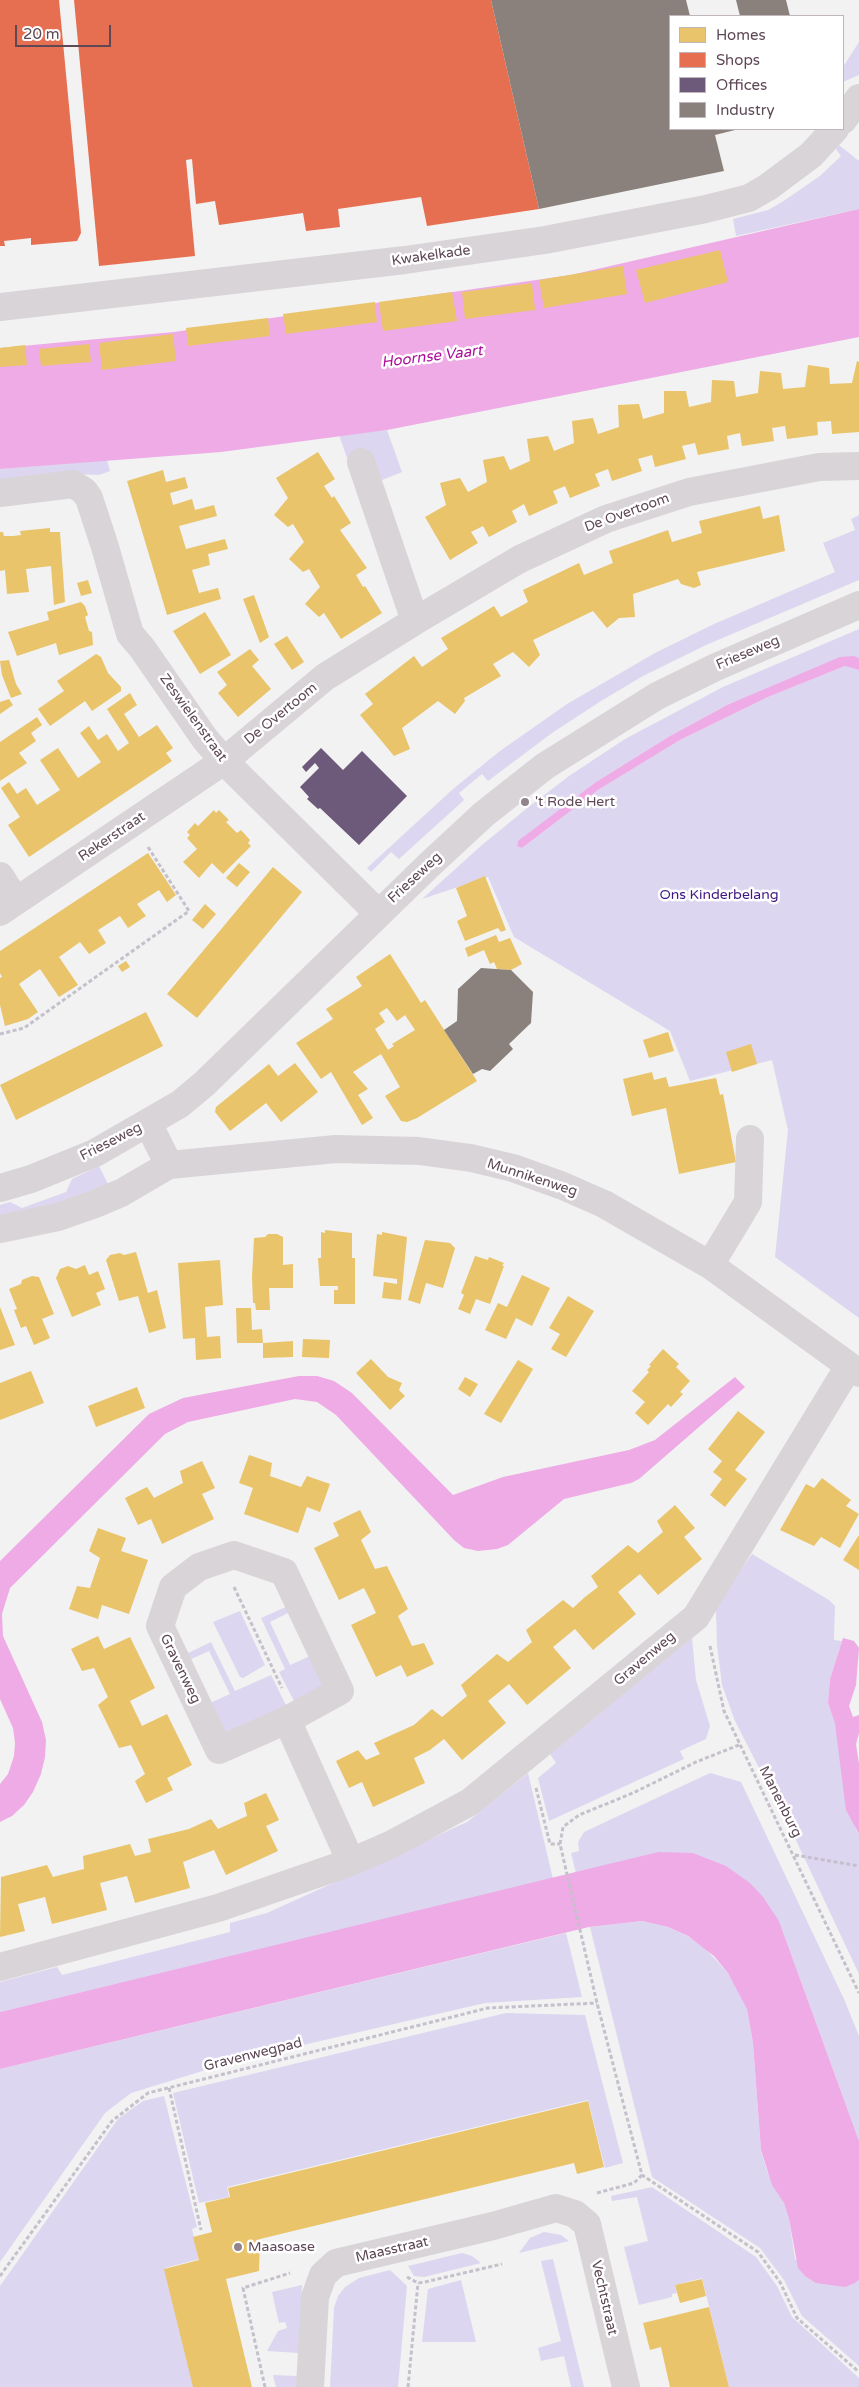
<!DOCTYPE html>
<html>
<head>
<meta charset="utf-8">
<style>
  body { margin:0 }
  #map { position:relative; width:859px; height:2387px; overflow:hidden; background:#f1f2f1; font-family:"Varela Round",sans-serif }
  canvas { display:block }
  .legend { position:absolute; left:669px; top:15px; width:175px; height:115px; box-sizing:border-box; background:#fff; border:1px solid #bfb6bb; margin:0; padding:6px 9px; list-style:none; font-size:15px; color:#5e4856 }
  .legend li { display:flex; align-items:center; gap:10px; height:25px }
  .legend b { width:25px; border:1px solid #bfb6bb }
  .scale { position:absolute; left:15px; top:25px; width:96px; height:22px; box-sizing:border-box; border:2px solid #5e4856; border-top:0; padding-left:6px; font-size:15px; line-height:18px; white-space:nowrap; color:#5e4856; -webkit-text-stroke:4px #fff; paint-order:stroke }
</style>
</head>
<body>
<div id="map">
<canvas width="859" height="2387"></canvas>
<ul class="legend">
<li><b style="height:14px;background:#e9c46a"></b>Homes</li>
<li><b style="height:14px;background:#e76f51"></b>Shops</li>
<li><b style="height:14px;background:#6d597a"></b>Offices</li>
<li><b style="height:14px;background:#8a817c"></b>Industry</li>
</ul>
<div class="scale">20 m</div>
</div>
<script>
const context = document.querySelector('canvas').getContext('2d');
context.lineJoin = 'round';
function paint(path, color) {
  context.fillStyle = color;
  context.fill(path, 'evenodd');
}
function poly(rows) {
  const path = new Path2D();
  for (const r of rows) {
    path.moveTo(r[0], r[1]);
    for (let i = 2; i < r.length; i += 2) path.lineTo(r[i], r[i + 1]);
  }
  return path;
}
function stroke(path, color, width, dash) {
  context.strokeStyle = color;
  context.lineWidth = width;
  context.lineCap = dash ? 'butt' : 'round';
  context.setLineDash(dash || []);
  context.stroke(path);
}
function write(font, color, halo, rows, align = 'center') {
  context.font = font + ' "Varela Round",sans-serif';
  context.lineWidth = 5;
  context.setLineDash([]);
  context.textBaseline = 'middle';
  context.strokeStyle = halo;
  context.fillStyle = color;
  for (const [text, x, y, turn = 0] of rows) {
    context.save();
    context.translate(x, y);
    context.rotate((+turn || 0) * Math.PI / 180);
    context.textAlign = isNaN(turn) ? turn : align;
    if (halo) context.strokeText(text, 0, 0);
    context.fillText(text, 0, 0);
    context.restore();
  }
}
paint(poly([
  [859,42,859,75,843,82,843,67],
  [839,145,859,161,859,209,736,236,733,219,768,210,782,202,820,176,841,156,836,149],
  [387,430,402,472,382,480,379,479,369,451,347,458,339,435],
  [107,460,110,471,99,475,72,474,0,481,0,469],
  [859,515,859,580,706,645,643,676,601,701,552,733,488,781,482,774,459,793,464,800,399,859,391,852,371,872,367,868,453,789,500,751,567,704,655,653,714,624,835,572,823,543,855,530,851,519],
  [859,629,859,658,854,656,727,705,670,736,596,782,517,844,522,848,598,790,680,740,768,697,845,666,859,670,859,1318,775,1257,788,1130,772,1060,690,1081,670,1031,514,937,488,877,422,899,482,845,526,809,569,776,625,739,723,687],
  [99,1166,108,1184,95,1191,0,1221,0,1205,10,1202,22,1208,66,1192,72,1179],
  [752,1554,829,1600,835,1606,834,1640,842,1641,830,1679,828,1703,835,1724,856,1830,859,1834,859,1974,794,1836,735,1721,722,1685,717,1645,716,1611,718,1603],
  [288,1606,290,1612,270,1622,290,1665,310,1656,325,1685,296,1705,279,1672,285,1669,261,1618],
  [240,1611,265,1665,243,1678,240,1677,213,1622],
  [692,1638,696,1680,710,1726,706,1739,680,1751,684,1759,549,1821,538,1778,556,1763,550,1754],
  [211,1642,235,1691,271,1675,288,1709,224,1734,210,1703,230,1694,209,1651,189,1660,184,1655],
  [528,1773,553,1879,0,2012,0,1982,57,1967,62,1975,230,1932,230,1923,267,1913,467,1822],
  [710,1773,741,1782,844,1999,859,2036,859,2141,779,1921,658,1852,576,1873,571,1853,579,1851,578,1842,584,1832],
  [642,1921,668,1927,687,1936,704,1947,728,1973,738,1990,747,2009,753,2043,761,2151,767,2171,784,2203,789,2219,795,2259,855,2283,859,2280,859,2366,802,2316,784,2280,760,2248,652,2177,590,1927],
  [566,1933,582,1997,485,2003,238,2060,131,2093,105,2113,0,2262,0,2069],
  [506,2013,585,2015,623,2163,605,2168,588,2100,227,2187,229,2197,199,2203,173,2093],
  [164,2096,197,2227,192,2229,199,2259,165,2268,194,2387,0,2387,0,2286,118,2119,143,2101],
  [652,2187,756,2257,777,2286,792,2317,859,2378,859,2387,729,2387,702,2278,675,2285,677,2293,672,2294,672,2297,639,2305,624,2247,648,2241,637,2197,612,2201,611,2196],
  [544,2232,561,2235,569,2241,519,2253,530,2238],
  [462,2253,472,2256,481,2263,424,2277,414,2276,408,2266],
  [553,2259,584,2387,571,2387,564,2356,541,2361,538,2348,561,2341,541,2261],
  [390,2270,407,2286,398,2387,330,2387,334,2308,338,2296,345,2287,359,2278],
  [461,2280,476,2342,422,2342,428,2289],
  [302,2285,299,2353,267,2351,278,2331,287,2328,285,2322,279,2323,272,2292],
  [273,2375,297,2376,296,2387,276,2387]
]), '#ddd6f0');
paint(poly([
  [859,209,859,337,387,430,221,452,0,469,0,348,174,332,571,275],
  [854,656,859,658,859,670,845,666,768,697,680,740,598,790,522,848,517,846,518,841,596,782,670,736,727,705,840,657],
  [299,1376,317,1376,334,1381,352,1393,453,1495,503,1477,629,1450,655,1440,735,1377,745,1387,639,1479,631,1483,564,1499,508,1545,497,1549,478,1551,464,1548,454,1540,336,1415,317,1402,295,1399,188,1422,165,1434,10,1588,2,1614,3,1636,42,1722,46,1740,45,1757,41,1774,33,1792,24,1805,12,1816,0,1822,0,1784,8,1774,14,1756,15,1743,13,1728,0,1699,0,1561,149,1414,183,1398],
  [843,1638,854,1641,859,1648,856,1685,849,1706,853,1717,859,1715,859,1733,856,1744,859,1764,859,1834,846,1810,835,1724,828,1703,830,1679],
  [658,1852,693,1853,726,1866,750,1883,763,1897,779,1921,859,2141,859,2280,855,2283,845,2287,816,2283,805,2276,798,2268,789,2219,784,2203,772,2185,761,2150,753,2043,747,2009,728,1973,714,1956,688,1936,668,1927,642,1921,589,1927,0,2069,0,2012]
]), '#eeabe6');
paint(poly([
  [720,250,728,282,645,303,636,270],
  [623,266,627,294,544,308,539,280],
  [532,283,535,310,465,319,462,292],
  [452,292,457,321,383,331,379,302],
  [375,302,377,322,286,334,283,314],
  [268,318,270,336,188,346,186,328],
  [173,334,176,361,102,370,99,343],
  [89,344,91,362,41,366,39,349],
  [25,345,27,365,0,367,0,348],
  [857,361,859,362,859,432,832,434,831,421,817,422,818,435,787,439,785,426,772,428,774,441,742,446,740,433,727,436,729,449,698,455,695,443,682,446,686,459,655,467,652,455,638,459,642,471,612,481,608,469,595,474,600,486,570,498,565,486,553,491,558,503,529,516,524,504,512,511,517,522,489,537,483,526,471,532,478,543,450,560,425,517,446,505,440,483,460,478,468,492,487,482,483,460,504,456,510,470,530,461,527,439,548,436,554,451,574,443,572,421,593,418,598,434,619,427,618,405,639,404,643,419,664,413,664,391,686,391,689,407,711,402,712,380,734,381,736,397,758,393,760,371,781,373,783,389,805,387,808,365,829,368,830,384,852,383],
  [318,452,335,479,324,486,332,498,334,496,351,523,340,530,367,568,356,575,363,587,365,586,382,613,341,639,324,613,319,617,305,604,320,587,309,569,303,572,289,559,304,542,293,524,288,527,274,515,288,498,276,478],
  [163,470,166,482,185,477,188,488,170,493,173,505,192,499,195,510,214,505,217,516,179,526,186,549,225,539,228,549,208,554,210,565,192,570,199,593,218,588,221,599,167,615,127,481],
  [760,506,763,519,779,515,785,551,697,572,701,585,694,588,681,584,678,579,633,594,635,617,619,618,607,628,593,611,533,640,540,655,529,667,513,652,493,664,501,676,464,698,465,701,455,714,438,701,402,728,410,749,394,756,360,715,373,704,365,694,414,656,422,667,448,649,441,638,494,606,501,617,528,602,523,590,579,563,584,575,613,563,609,551,668,530,672,542,702,533,699,521],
  [50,528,50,532,60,532,65,602,54,605,51,566,26,569,29,592,7,594,5,570,0,571,0,532,3,532,4,536,13,536,21,535,20,531],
  [88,580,92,593,81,596,77,583],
  [254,595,269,637,260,643,243,599],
  [81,602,85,606,88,615,85,617,89,631,92,632,93,645,59,655,56,643,17,656,8,632,49,620,47,612],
  [205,612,231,655,200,674,173,631],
  [287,636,304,662,292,670,274,644],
  [250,649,259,660,252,666,271,689,238,717,218,693,227,685,217,672],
  [96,654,101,657,108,673,121,687,121,691,92,711,85,701,50,726,38,709,64,691,57,681],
  [9,660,16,684,22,694,11,698,2,675,0,661],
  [130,693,137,705,124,714,139,737,157,725,173,748,166,753,172,761,29,857,8,825,20,817,1,788,9,782,17,794,26,788,37,805,60,790,40,760,58,748,78,778,101,762,80,733,89,726,98,740,107,734,118,751,129,743,107,709],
  [9,699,13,705,0,714,0,702],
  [37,717,42,725,31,733,36,741,19,753,27,763,0,781,0,742],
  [214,810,216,813,219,810,229,820,226,822,237,833,241,830,250,840,248,843,251,846,223,874,212,863,199,878,183,862,197,849,187,838,190,835,187,832,195,823,198,826],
  [148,853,176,895,167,902,159,890,137,904,146,916,128,928,120,916,98,930,106,943,89,954,80,942,59,957,78,985,59,997,40,969,19,984,38,1012,28,1019,5,1026,0,1005,0,978,2,977,0,973,0,951],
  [239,863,250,872,237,887,226,878],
  [273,867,302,892,197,1018,167,994],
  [485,876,506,930,501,932,498,928,465,941,457,921,467,916,456,888],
  [205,904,216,914,203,929,192,920],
  [496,935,499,942,510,938,522,964,511,970,497,969,494,962,490,964,484,950,468,957,465,948],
  [390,954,421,1003,425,1000,477,1081,417,1118,407,1122,401,1121,385,1096,400,1087,381,1054,353,1072,368,1089,358,1095,373,1118,362,1125,331,1072,321,1079,296,1043,333,1019,326,1009,362,986,356,977],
  [387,1008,397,1021,405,1015,415,1030,392,1044,394,1046,388,1050,375,1029,385,1022,379,1013],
  [126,961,130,967,122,972,118,966],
  [146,1012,163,1046,16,1120,0,1085],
  [668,1032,674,1051,649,1058,643,1040],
  [751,1044,757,1064,732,1072,726,1052],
  [295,1063,318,1092,281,1122,266,1103,230,1131,215,1112,216,1107,269,1064,278,1076],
  [652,1072,654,1080,666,1077,669,1087,716,1078,720,1095,723,1094,736,1162,679,1174,666,1108,632,1116,623,1079],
  [325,1230,352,1233,352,1258,355,1258,355,1304,334,1304,334,1290,338,1290,338,1286,320,1286,318,1258,321,1258,321,1232,325,1233],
  [382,1232,407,1237,401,1300,382,1298,384,1282,397,1284,397,1279,373,1276,377,1234,382,1235],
  [268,1234,277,1234,283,1237,283,1265,293,1264,293,1288,269,1288,270,1310,256,1310,255,1303,253,1303,252,1277,254,1238,265,1237],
  [425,1240,450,1243,455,1248,443,1288,426,1283,420,1304,408,1300],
  [136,1252,148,1293,157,1290,166,1328,149,1333,138,1296,119,1301,106,1260,110,1255,120,1253,124,1255],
  [475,1256,488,1260,489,1257,504,1263,502,1266,504,1266,490,1304,476,1299,470,1314,458,1309,464,1295,461,1293],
  [220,1260,223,1305,205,1307,207,1337,220,1336,221,1358,196,1360,195,1338,183,1339,178,1263],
  [85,1265,89,1275,98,1271,105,1289,96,1293,101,1305,72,1317,56,1278,60,1269,68,1266,76,1269],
  [522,1275,550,1288,532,1326,516,1318,506,1339,485,1330,498,1303,507,1307],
  [32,1276,39,1277,54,1314,42,1319,50,1338,34,1345,26,1326,21,1328,14,1310,17,1309,9,1289,21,1284,22,1280],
  [568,1296,594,1311,566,1357,551,1349,560,1334,549,1328],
  [0,1307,15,1345,0,1350],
  [236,1308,251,1308,252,1330,262,1329,263,1343,237,1343],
  [303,1339,330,1340,329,1358,302,1357],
  [293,1341,293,1357,263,1358,263,1343],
  [663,1349,679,1364,676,1367,690,1381,680,1392,683,1394,671,1407,668,1404,648,1425,635,1413,645,1402,632,1391,649,1372,647,1370,651,1366,649,1365],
  [371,1359,388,1377,402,1383,399,1390,405,1396,390,1410,356,1373],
  [518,1360,533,1369,501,1423,484,1414],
  [31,1371,44,1403,0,1420,0,1383],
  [465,1377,478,1384,470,1397,458,1389],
  [137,1387,145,1408,96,1427,88,1406],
  [738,1411,765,1432,735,1470,747,1479,725,1507,710,1495,722,1479,713,1472,722,1461,708,1449],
  [249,1455,272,1463,270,1476,301,1487,307,1476,330,1484,320,1512,307,1507,298,1533,244,1514,253,1488,239,1483],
  [202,1461,215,1488,202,1494,214,1519,162,1544,151,1519,138,1525,125,1498,147,1487,154,1498,183,1483,180,1471],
  [822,1478,851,1500,846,1506,859,1514,840,1548,821,1537,814,1546,780,1530,806,1484,814,1488],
  [675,1505,695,1528,684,1537,702,1559,658,1595,640,1574,618,1592,636,1614,593,1650,575,1629,553,1647,571,1668,527,1705,509,1684,488,1701,506,1723,462,1760,444,1739,430,1750,414,1758,425,1783,373,1807,362,1782,349,1788,336,1761,358,1750,366,1760,380,1754,374,1743,414,1725,432,1709,442,1717,467,1696,461,1685,497,1654,508,1662,532,1642,526,1630,563,1600,573,1608,585,1597,598,1587,591,1576,628,1545,638,1553,663,1532,657,1521],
  [360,1510,371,1532,361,1540,375,1569,387,1566,408,1609,398,1616,412,1646,424,1643,434,1664,407,1677,401,1665,376,1677,351,1625,376,1613,370,1600,364,1588,339,1600,314,1548,339,1536,333,1523],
  [98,1528,126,1538,121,1551,148,1560,129,1614,102,1605,98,1619,69,1609,77,1586,90,1588,100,1558,89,1551],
  [859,1535,859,1570,843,1560],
  [98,1636,104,1649,130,1637,155,1688,130,1701,142,1726,167,1714,192,1765,167,1778,173,1790,146,1803,135,1781,145,1774,131,1745,119,1748,98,1705,108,1697,94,1668,82,1671,71,1649],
  [266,1793,279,1820,266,1826,278,1851,226,1875,214,1850,183,1862,190,1888,135,1903,127,1876,100,1883,107,1910,52,1924,45,1897,18,1904,25,1931,0,1937,1,1877,47,1865,53,1877,68,1873,84,1869,83,1856,130,1844,135,1856,151,1852,148,1839,189,1829,211,1819,218,1829,247,1816,244,1803],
  [588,2101,604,2167,577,2174,574,2163,260,2239,259,2271,226,2279,252,2387,193,2387,164,2269,199,2260,193,2237,212,2232,205,2203,230,2197,228,2188],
  [702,2279,706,2296,680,2303,675,2285],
  [709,2307,729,2387,670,2387,661,2347,650,2350,643,2323]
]), '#e9c46a');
paint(poly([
  [0,0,59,0,81,233,77,241,31,245,31,238,4,241,5,246,0,246],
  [74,0,491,0,539,209,427,226,421,197,338,209,340,227,306,231,303,213,219,225,215,201,196,204,192,159,186,160,195,256,99,266]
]), '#e76f51');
paint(poly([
  [321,748,343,770,362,751,407,796,359,845,320,808,318,809,307,799,309,797,300,787,319,768,315,763,306,772,302,767]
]), '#6d597a');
paint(poly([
  [491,0,686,0,690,16,670,16,670,129,739,129,715,135,724,171,539,209],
  [736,0,786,0,790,16,740,16],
  [481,968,511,970,533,992,531,1023,509,1044,513,1049,490,1071,482,1069,473,1074,444,1030,457,1021,458,989]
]), '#8a817c');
stroke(poly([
  [0,1034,24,1028,189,911,148,847],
  [234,1587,282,1688],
  [710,1646,724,1711,859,1993],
  [739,1745,696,1762,633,1793,579,1815,563,1827,560,1844,597,2003,642,2175,758,2252,780,2282,797,2318,859,2372],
  [536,1788,550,1844,560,1844],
  [795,1855,859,1866],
  [169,2088,201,2230],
  [597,2193,634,2183,642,2175],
  [0,2276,112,2121,148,2093,488,2008,597,2003],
  [407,2277,418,2283,425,2282,502,2264],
  [265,2387,243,2288,290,2273],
  [408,2387,418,2283]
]), '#c6bfcc', 3, [4, 2.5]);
stroke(poly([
  [843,120,859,98],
  [0,307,405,260,545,240,706,209,749,198,768,187,811,155,835,129],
  [361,462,415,621],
  [0,493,73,484,84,491,89,498,105,547,130,634,142,648,205,739,224,761,378,913],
  [0,876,16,901],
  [0,912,224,761,325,677,415,621,520,559,606,519,689,492,819,467,859,466],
  [148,1123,169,1165],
  [0,1188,31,1179,95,1153,180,1104,204,1084,429,865,484,814,545,766,657,696,716,667,859,605],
  [0,1229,58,1217,95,1204,121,1193,169,1165,336,1149,419,1151,471,1158,513,1168,563,1186,604,1204,710,1265,859,1373],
  [710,1265,748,1202,750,1139],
  [234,1555,284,1572,340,1691,287,1720,219,1750,160,1626,173,1587,199,1567,234,1555],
  [287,1720,351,1862],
  [0,1967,218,1908,351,1862,392,1844,470,1802,696,1617,849,1366],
  [310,2387,315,2297,323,2275,336,2263,493,2226,556,2208,575,2214,587,2224,626,2387]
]), '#d9d4d8', 28);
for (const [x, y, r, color] of [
  [525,802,5,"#91848c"],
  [238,2247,5,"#91848c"]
]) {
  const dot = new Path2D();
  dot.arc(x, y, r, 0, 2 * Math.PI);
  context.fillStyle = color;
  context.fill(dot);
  stroke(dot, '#fff', 2);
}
write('14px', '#5e4856', '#fff', [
  ["Kwakelkade",431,256,-8],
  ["De Overtoom",627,513,-20],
  ["Frieseweg",748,653,-23],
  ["De Overtoom",281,714,-39],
  ["Zeswielenstraat",193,718,54],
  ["Rekerstraat",112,837,-34],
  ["Frieseweg",415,878,-43],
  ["Frieseweg",111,1142,-27],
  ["Munnikenweg",532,1178,18],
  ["Gravenweg",645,1659,-40],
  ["Gravenweg",180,1669,64],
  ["Manenburg",780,1802,63],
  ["Gravenwegpad",253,2055,-14],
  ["Maasstraat",392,2250,-13],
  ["Vechtstraat",604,2298,77]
]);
write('14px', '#5e4856', '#fff', [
  ["'t Rode Hert",535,802],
  ["Maasoase",248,2247]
], 'left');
write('14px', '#411781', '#fff', [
  ["Ons Kinderbelang",719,895]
]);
write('italic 15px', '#ad0d9b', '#fff', [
  ["Hoornse Vaart",432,357,-7]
]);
</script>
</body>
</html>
